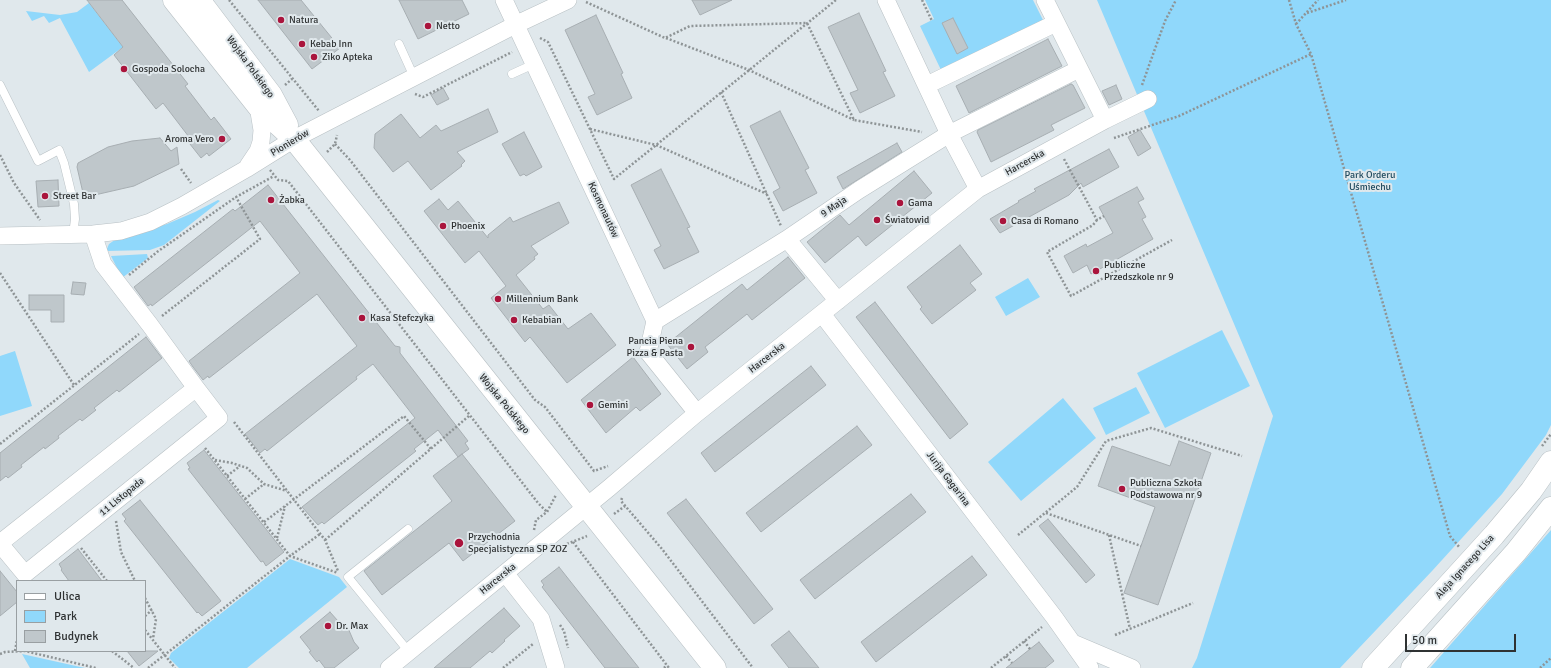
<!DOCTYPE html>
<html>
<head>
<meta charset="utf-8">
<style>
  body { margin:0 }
  #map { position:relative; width:1551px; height:668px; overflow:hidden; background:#e0e8ec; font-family:Signika,sans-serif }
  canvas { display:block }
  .legend { position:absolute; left:16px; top:580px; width:130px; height:72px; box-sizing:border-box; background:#e0e8ec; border:1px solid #999fa2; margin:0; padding:5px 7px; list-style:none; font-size:12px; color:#2f3233 }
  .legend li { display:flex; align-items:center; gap:8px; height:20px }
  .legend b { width:20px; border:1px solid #999fa2 }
  .scale { position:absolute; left:1405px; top:634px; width:111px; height:18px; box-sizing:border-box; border:2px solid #2f3233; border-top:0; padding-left:5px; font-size:12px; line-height:14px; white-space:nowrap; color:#2f3233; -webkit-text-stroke:3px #e0e8ec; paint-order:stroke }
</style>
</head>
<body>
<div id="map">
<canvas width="1551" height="668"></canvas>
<ul class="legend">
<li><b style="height:5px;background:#fff"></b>Ulica</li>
<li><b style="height:11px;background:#90d8fb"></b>Park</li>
<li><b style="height:11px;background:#bfc7cb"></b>Budynek</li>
</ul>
<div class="scale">50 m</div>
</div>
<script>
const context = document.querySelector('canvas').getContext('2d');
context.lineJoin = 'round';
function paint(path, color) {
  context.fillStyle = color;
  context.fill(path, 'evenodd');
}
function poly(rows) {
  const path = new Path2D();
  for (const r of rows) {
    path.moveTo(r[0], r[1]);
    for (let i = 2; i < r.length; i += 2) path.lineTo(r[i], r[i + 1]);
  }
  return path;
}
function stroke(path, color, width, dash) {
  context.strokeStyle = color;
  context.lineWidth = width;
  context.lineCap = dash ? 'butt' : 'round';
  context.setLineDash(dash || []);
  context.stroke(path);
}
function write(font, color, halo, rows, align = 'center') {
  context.font = font + ' Signika,sans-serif';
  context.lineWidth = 4;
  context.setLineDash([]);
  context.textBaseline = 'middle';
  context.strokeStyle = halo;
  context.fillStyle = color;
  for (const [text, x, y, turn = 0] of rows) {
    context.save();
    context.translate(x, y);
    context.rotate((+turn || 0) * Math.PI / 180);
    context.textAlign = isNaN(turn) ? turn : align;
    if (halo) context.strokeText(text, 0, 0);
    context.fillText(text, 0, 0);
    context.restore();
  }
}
paint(poly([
  [925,0,1033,0,1043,20,941,70,920,26,934,19],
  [1097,0,1551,0,1551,425,1546,435,1502,494,1432,571,1340,668,1192,668,1197,658,1273,416],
  [89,3,123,47,89,72,60,18,49,23,44,16,32,21,26,11,60,15,77,12],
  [218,200,220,201,164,245,150,250,106,251,109,244,116,239,167,224,195,212],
  [147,254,148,258,122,278,111,256],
  [1028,278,1040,297,1006,316,995,297],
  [1222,330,1250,386,1165,428,1137,373],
  [15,351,32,406,0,416,0,356],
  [1136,387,1150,413,1106,435,1093,408],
  [1063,398,1096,438,1021,501,988,462],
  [1551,530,1551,668,1430,668],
  [290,559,339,577,347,587,247,668,179,668,169,658,171,653],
  [22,654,85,668,30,668]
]), '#90d8fb');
const building = poly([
  [87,0,122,0,188,84,185,86,211,120,214,117,231,139,209,156,207,153,201,158,186,139,189,137,163,103,156,109,114,55,123,47,87,0],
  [258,0,301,0,340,48,312,69,258,0],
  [399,0,462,0,469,14,418,39,399,0],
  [692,0,732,0,700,15,692,0],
  [859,13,886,71,883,72,895,96,860,113,850,93,858,90,828,27,859,13],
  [596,15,623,73,621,74,632,98,597,115,588,97,595,94,565,30,596,15],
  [953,18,968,48,957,54,942,23,953,18],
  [1048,39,1062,66,969,113,956,86,1048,39],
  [1071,84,1073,85,1085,108,1051,125,1054,130,991,162,977,132,978,130,1071,84],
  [1116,85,1122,99,1109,105,1102,91,1116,85],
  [443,88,449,99,437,105,431,95,443,88],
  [488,109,498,132,457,152,465,161,461,165,462,166,431,190,408,161,393,172,374,148,375,134,401,114,420,138,436,125,441,131,488,109],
  [780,111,809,168,805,170,817,193,783,211,773,192,780,188,750,126,780,111],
  [1140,130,1151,148,1138,156,1128,137,1140,130],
  [524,132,542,167,526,176,524,174,520,176,502,144,524,132],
  [160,138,171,151,177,147,179,164,134,186,86,197,83,193,77,167,78,163,108,147,132,141,160,138],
  [897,143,902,152,843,189,837,177,897,143],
  [1109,149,1119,167,1083,187,1081,183,1069,195,1000,233,990,219,1019,202,1018,201,1036,191,1034,189,1109,149],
  [661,169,690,227,687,228,699,252,664,269,654,250,661,246,631,185,661,169],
  [914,171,932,193,866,246,858,236,825,263,807,242,840,215,849,225,914,171],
  [58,180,59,206,38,207,36,181,58,180],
  [268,185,395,346,400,347,400,353,468,441,465,443,469,449,458,457,438,430,414,449,416,451,324,524,322,522,318,525,302,507,415,418,373,364,356,377,357,379,267,451,265,449,260,453,245,434,357,346,317,294,209,378,208,376,203,380,193,367,189,361,300,273,260,221,152,306,151,304,148,306,134,287,233,209,235,211,268,185],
  [1137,187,1144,199,1138,202,1146,217,1142,219,1153,239,1091,274,1087,265,1073,273,1064,256,1086,244,1087,247,1113,233,1099,207,1137,187],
  [439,199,448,210,458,201,488,238,488,235,510,217,513,222,559,202,569,223,531,246,538,254,534,257,535,259,516,275,543,309,549,305,568,329,591,313,616,345,567,383,530,337,525,342,491,298,506,286,479,251,465,263,424,211,439,199],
  [960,245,982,274,970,283,976,290,932,324,920,309,922,307,907,287,960,245],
  [788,257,805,278,752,320,747,314,705,347,708,352,687,369,667,344,742,284,747,290,788,257],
  [73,282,86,283,84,295,71,294,73,282],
  [29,295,64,295,64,322,51,322,51,310,29,310,29,295],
  [875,302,968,424,950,439,856,317,875,302],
  [146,337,162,358,119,392,117,390,94,408,96,410,82,421,80,419,58,436,59,438,45,449,44,447,21,465,22,467,8,478,6,476,0,481,0,453,146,337],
  [633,357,661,394,640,411,636,407,606,433,581,400,633,357],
  [811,366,826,385,715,472,701,453,811,366],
  [857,426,872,445,761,532,746,513,857,426],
  [1179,441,1211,453,1158,605,1124,593,1155,507,1098,486,1112,446,1170,466,1179,441],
  [204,450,284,552,266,566,263,561,261,562,188,469,190,468,187,463,204,450],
  [462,454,515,521,463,561,449,543,382,595,364,571,452,501,433,476,462,454],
  [911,494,926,512,815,599,800,580,911,494],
  [686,499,773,609,754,624,667,513,686,499],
  [140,500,221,601,202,616,198,612,197,613,124,521,126,519,122,514,140,500],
  [1048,519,1095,575,1086,583,1039,526,1048,519],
  [78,549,102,581,69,581,61,570,62,569,59,564,78,549],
  [972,556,987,575,876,662,861,642,972,556],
  [559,567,639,668,605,668,542,587,544,585,541,581,559,567],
  [0,571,17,592,17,602,0,616,0,571],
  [504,608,520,626,504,640,505,641,492,653,490,651,470,668,434,668,504,608],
  [330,612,338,621,348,628,354,642,359,648,334,668,325,668,319,660,317,662,309,652,311,651,300,637,330,612],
  [789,631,819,668,789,668,771,645,789,631],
  [1039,642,1054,661,1045,668,1006,668,1039,642],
  [127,651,158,651,139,666,127,651]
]);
paint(building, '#bfc7cb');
stroke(building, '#a7aeb2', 1);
const lane = poly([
  [399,44,414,77],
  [512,74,534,64],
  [0,85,38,161,59,150,64,163,74,204,75,219,73,235],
  [408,529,348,577,409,652]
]);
const street = poly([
  [504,0,655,321,648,352,697,413],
  [886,0,949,134,978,189],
  [1045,0,1105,120],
  [927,85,1056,23],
  [248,166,258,151,261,142,262,130,258,106],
  [0,236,93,234,121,231,150,222,182,206,246,169,294,139,515,25,568,0],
  [838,301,787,239,859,190,949,134,1079,69],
  [822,314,1054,617,1090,668],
  [655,321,787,239],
  [0,543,196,388,150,325,103,264,93,234],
  [0,544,25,574,219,418,196,388],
  [505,573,541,619,556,668],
  [1073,643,1132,668],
  [389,668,609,488,697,413,978,189,1105,120,1148,99]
]);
const secondary = poly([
  [174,0,258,106,294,139,715,668],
  [199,0,271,95,287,125],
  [1373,668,1494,535,1531,491,1551,462],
  [1412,668,1516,552,1551,508]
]);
stroke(lane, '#b8c0c4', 9);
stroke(street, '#b8c0c4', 18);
stroke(secondary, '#b8c0c4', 23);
stroke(poly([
  [229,0,319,111],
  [922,0,932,21],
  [1289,0,1296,24,1311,54,1450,536,1460,548],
  [586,2,665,38,690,26,807,23,854,120,922,132],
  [1307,13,1346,0],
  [1296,24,1318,0],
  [540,38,548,42,614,179,836,0],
  [666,38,749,70,854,120],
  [285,85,292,79],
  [1142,85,1165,21,1176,0],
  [721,92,781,226],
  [415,94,423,97,512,52],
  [590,129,656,145,767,194],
  [1114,138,1179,116,1311,54],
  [335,144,350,160,535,400,545,407,591,467,594,471,608,466],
  [327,152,335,144,337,135],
  [0,155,14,183,40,220],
  [1064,159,1097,220,1104,216],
  [181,169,191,183],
  [270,170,278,180,288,181,538,503,547,512],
  [1097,220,1093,225,1047,252,1071,296,1172,240],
  [0,273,74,385],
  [129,275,157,252,236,197,274,176],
  [162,316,260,239,236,197],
  [234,422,325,540,338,571],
  [0,444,139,334],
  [1542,446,1551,434],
  [205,448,290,556,320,534],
  [215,460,232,463,247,468,264,484,287,491],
  [227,476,240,466],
  [622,498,621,501,662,549,753,668],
  [245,499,264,484],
  [1046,513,1141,546],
  [614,514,625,506],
  [116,521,121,552,135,581],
  [264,522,404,416,431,449],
  [534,530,536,520,547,512,556,495],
  [1018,535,1077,487,1106,441,1151,428,1242,456],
  [1109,535,1130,629],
  [277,538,285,506],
  [325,540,470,415],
  [573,542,669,668],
  [567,544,587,536],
  [81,548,107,581],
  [145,598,156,619,153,639],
  [145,616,152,610],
  [560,625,564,631,568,648],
  [145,630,175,668],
  [1115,635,1193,603],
  [1024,641,1030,649],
  [15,651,17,640],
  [112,651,134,668],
  [0,654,5,652,25,651,96,668],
  [1006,656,1012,663],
  [148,668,290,556,338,573],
  [503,668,533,644],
  [664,668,667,665],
  [991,668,1042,627],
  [1540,668,1551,658]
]), '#8e9496', 2.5, [2, 2]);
stroke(lane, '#fff', 8);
stroke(street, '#fff', 17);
stroke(secondary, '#fff', 22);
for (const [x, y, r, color] of [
  [281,20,4,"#aa143c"],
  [428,26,4,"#aa143c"],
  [302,44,4,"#aa143c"],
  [314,57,4,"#aa143c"],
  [124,69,4,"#aa143c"],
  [222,139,4,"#aa143c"],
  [45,196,4,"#aa143c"],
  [271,200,4,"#aa143c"],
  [900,203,4,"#aa143c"],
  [877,220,4,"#aa143c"],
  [1003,221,4,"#aa143c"],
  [443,226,4,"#aa143c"],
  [1096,271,4,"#aa143c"],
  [498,299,4,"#aa143c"],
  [362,318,4,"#aa143c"],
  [514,320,4,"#aa143c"],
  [691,347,4,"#aa143c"],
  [590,405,4,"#aa143c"],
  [1122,489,4,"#aa143c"],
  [459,543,5,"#aa143c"],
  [328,626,4,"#aa143c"]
]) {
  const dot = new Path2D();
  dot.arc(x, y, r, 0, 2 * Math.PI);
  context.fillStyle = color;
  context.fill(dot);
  stroke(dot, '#e0e8ec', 1.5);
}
write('10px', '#2f3233', '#e0e8ec', [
  ["Natura",289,20],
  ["Netto",436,26],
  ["Kebab Inn",310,44],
  ["Ziko Apteka",322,57],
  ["Gospoda Solocha",132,69],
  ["Aroma Vero",214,139,"right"],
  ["Street Bar",53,196],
  ["Żabka",279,200],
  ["Gama",908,203],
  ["Światowid",885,220],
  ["Casa di Romano",1011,221],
  ["Phoenix",451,226],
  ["Publiczne",1104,265],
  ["Przedszkole nr 9",1104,277],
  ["Millennium Bank",506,299],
  ["Kasa Stefczyka",370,318],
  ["Kebabian",522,320],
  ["Pancia Piena",683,341,"right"],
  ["Pizza & Pasta",683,353,"right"],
  ["Gemini",598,405],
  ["Publiczna Szkoła",1130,483],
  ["Podstawowa nr 9",1130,495],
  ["Przychodnia",468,537],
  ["Specjalistyczna SP ZOZ",468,549],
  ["Dr. Max",336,626]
], 'left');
write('10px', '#2f3233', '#e0e8ec', [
  ["Wojska Polskiego",250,67,54],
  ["Pionierów",290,143,-31],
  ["Harcerska",1025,163,-29],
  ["9 Maja",834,207,-34],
  ["Kosmonautów",603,210,65],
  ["Harcerska",767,358,-38],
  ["Wojska Polskiego",504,404,51],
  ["Jurija Gagarina",948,479,53],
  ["11 Listopada",122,497,-39],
  ["Aleja Ignacego Lisa",1465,567,-48],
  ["Harcerska",498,579,-39]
]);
write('10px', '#224c60', '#e0e8ec', [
  ["Park Orderu",1370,175],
  ["Uśmiechu",1370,187]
]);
</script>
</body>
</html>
